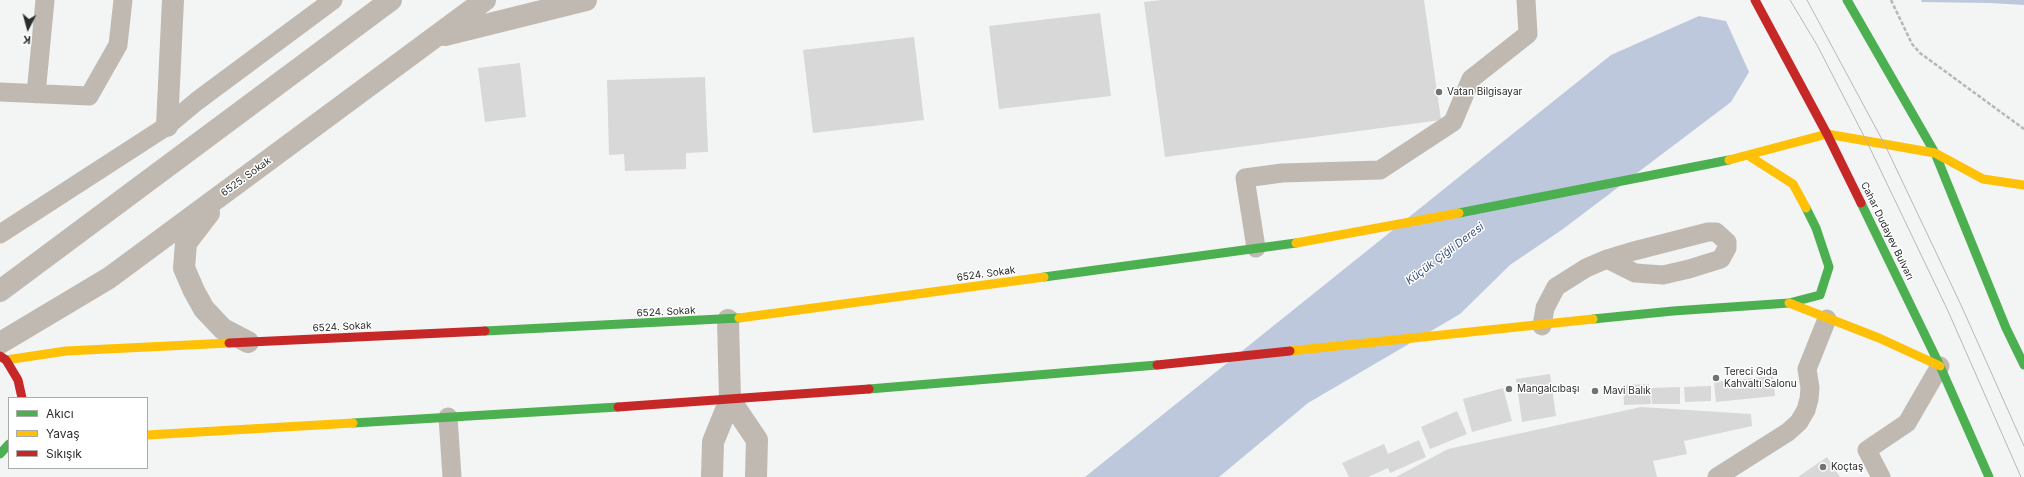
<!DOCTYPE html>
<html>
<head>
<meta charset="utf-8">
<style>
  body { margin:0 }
  #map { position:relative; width:2024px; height:477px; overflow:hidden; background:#f3f4f4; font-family:Inter,sans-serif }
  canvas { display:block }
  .legend { position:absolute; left:8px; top:397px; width:140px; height:72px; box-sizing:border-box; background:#fff; border:1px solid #aaabab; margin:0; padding:5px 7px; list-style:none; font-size:12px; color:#2b2c2c }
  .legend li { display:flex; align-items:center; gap:8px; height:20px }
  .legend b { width:20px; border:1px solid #aaabab }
  .north { position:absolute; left:8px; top:8px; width:40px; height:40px; -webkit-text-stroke:3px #fff; paint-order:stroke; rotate:186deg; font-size:11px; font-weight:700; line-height:16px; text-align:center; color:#2b2c2c }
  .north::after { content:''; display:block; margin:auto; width:14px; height:18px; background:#2b2c2c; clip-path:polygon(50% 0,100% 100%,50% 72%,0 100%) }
</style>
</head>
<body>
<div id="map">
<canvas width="2024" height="477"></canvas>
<ul class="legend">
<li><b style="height:5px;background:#4caf50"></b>Akıcı</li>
<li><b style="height:5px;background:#ffc107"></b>Yavaş</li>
<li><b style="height:5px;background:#c62828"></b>Sıkışık</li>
</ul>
<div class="north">K</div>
</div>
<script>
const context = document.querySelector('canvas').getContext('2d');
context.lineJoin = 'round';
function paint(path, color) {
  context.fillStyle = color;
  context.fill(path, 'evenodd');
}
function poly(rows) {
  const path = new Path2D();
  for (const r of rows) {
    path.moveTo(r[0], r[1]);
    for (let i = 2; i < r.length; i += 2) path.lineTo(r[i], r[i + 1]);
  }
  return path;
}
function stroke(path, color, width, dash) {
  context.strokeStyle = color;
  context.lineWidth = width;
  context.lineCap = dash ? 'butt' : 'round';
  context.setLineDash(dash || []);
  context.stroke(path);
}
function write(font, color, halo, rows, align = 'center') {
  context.font = font + ' Inter,sans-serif';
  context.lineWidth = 3;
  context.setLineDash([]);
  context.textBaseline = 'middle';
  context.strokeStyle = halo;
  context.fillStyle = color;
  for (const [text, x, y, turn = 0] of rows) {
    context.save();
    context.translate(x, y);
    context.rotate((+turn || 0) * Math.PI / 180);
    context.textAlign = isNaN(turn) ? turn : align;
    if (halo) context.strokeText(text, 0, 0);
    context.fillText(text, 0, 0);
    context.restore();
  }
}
paint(poly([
  [1921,0,2024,0,2024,5,1990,3,1922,2],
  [1699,16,1726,21,1749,72,1731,102,1563,229,1510,265,1460,314,1308,403,1219,477,1085,477,1611,55]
]), '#bdc8dd');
paint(poly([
  [1162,0,1424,0,1441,120,1165,157,1144,2],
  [1100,13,1111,96,999,109,989,26],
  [914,37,924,120,813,133,803,50],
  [520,63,526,117,485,122,478,68],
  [705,77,708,152,686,153,686,169,625,171,624,154,609,155,607,80],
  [1550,374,1556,416,1522,422,1516,379],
  [1773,376,1775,396,1716,402,1714,382],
  [1649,384,1651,404,1624,405,1623,385],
  [1711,386,1711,401,1685,402,1684,387],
  [1680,387,1680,404,1652,404,1651,388],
  [1503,388,1512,421,1472,432,1463,399],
  [1641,407,1751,414,1752,426,1684,441,1687,454,1653,461,1657,477,1396,477,1448,449],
  [1457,411,1467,434,1430,449,1421,427],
  [1419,440,1426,457,1390,473,1388,468,1368,477,1349,477,1342,463,1384,444,1388,454],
  [1827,457,1840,477,1798,477]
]), '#d8d8d8');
stroke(poly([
  [1891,0,1912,44,1920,53,2024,129]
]), '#bab7b2', 2.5, [4, 2]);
stroke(poly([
  [0,92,89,96,118,45,123,0],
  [36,94,45,0],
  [0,234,167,126,197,101,333,0],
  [1256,248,1245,178,1282,173,1380,170,1453,122,1471,79,1528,34,1526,0],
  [1542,326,1545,308,1556,287,1586,268,1607,259,1630,252,1708,232,1716,232,1727,242,1727,248,1721,259,1689,269,1663,275,1635,273,1607,259],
  [448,417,452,477],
  [1717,477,1788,432,1799,422,1806,410,1809,399,1810,388,1807,369,1827,319],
  [1881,477,1867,450,1907,423,1940,366]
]), '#c0b9b1', 19);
stroke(poly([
  [445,35,586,0],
  [167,126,173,0],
  [209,213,186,243,184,268,194,291,204,309,223,329,248,342],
  [0,291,391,0],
  [0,343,109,278,485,0],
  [730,400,757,440,756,477],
  [712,477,713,442,730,400,728,320]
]), '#c0b9b1', 22);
stroke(poly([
  [1847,0,1935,153,2006,328,2024,365],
  [1861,203,1940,366,1989,477],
  [1459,213,1729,160],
  [1044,277,1296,243],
  [1593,319,1673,311,1789,303,1820,295,1829,267,1816,228,1806,208],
  [485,331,739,318],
  [869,389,1157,365],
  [353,423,618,407],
  [0,454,9,444]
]), '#4caf50', 9);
stroke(poly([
  [1749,156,1793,184,1806,208],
  [1729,160,1827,134,1935,153,1983,179,2024,185],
  [1296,243,1459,213],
  [1789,303,1879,338,1940,366],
  [739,318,1044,277],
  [1290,351,1593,319],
  [6,360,66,351,229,343],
  [147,435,353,423]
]), '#ffc107', 9);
stroke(poly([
  [1755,0,1827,134,1861,203],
  [229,343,485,331],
  [0,356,6,360,18,380,22,398],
  [1157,365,1290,351],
  [618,407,869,389]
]), '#c62828', 9);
stroke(poly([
  [1790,0,1817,45,1867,142,1948,311,2021,477],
  [1807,0,1885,145,1961,305,2024,446]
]), '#b9b7b3', 1);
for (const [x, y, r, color] of [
  [1439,92,4,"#717272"],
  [1716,378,4,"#717272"],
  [1509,389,4,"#717272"],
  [1595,391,4,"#717272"],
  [1823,467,4,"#717272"]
]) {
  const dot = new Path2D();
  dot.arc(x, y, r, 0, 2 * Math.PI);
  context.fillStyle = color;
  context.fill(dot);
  stroke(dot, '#fff', 1.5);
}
write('10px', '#2b2c2c', '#fff', [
  ["Vatan Bilgisayar",1447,92],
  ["Tereci Gıda",1724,372],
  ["Kahvaltı Salonu",1724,384],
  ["Mangalcıbaşı",1517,389],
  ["Mavi Balık",1603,391],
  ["Koçtaş",1831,467]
], 'left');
write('10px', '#2b2c2c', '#fff', [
  ["6525. Sokak",246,177,-36],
  ["Cahar Dudayev Bulvarı",1887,231,64],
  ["6524. Sokak",986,274,-8],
  ["6524. Sokak",666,312,-3],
  ["6524. Sokak",342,327,-3]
]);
write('italic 11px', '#3a4e79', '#fff', [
  ["Küçük Çiğli Deresi",1445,254,-37]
]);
</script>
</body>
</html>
